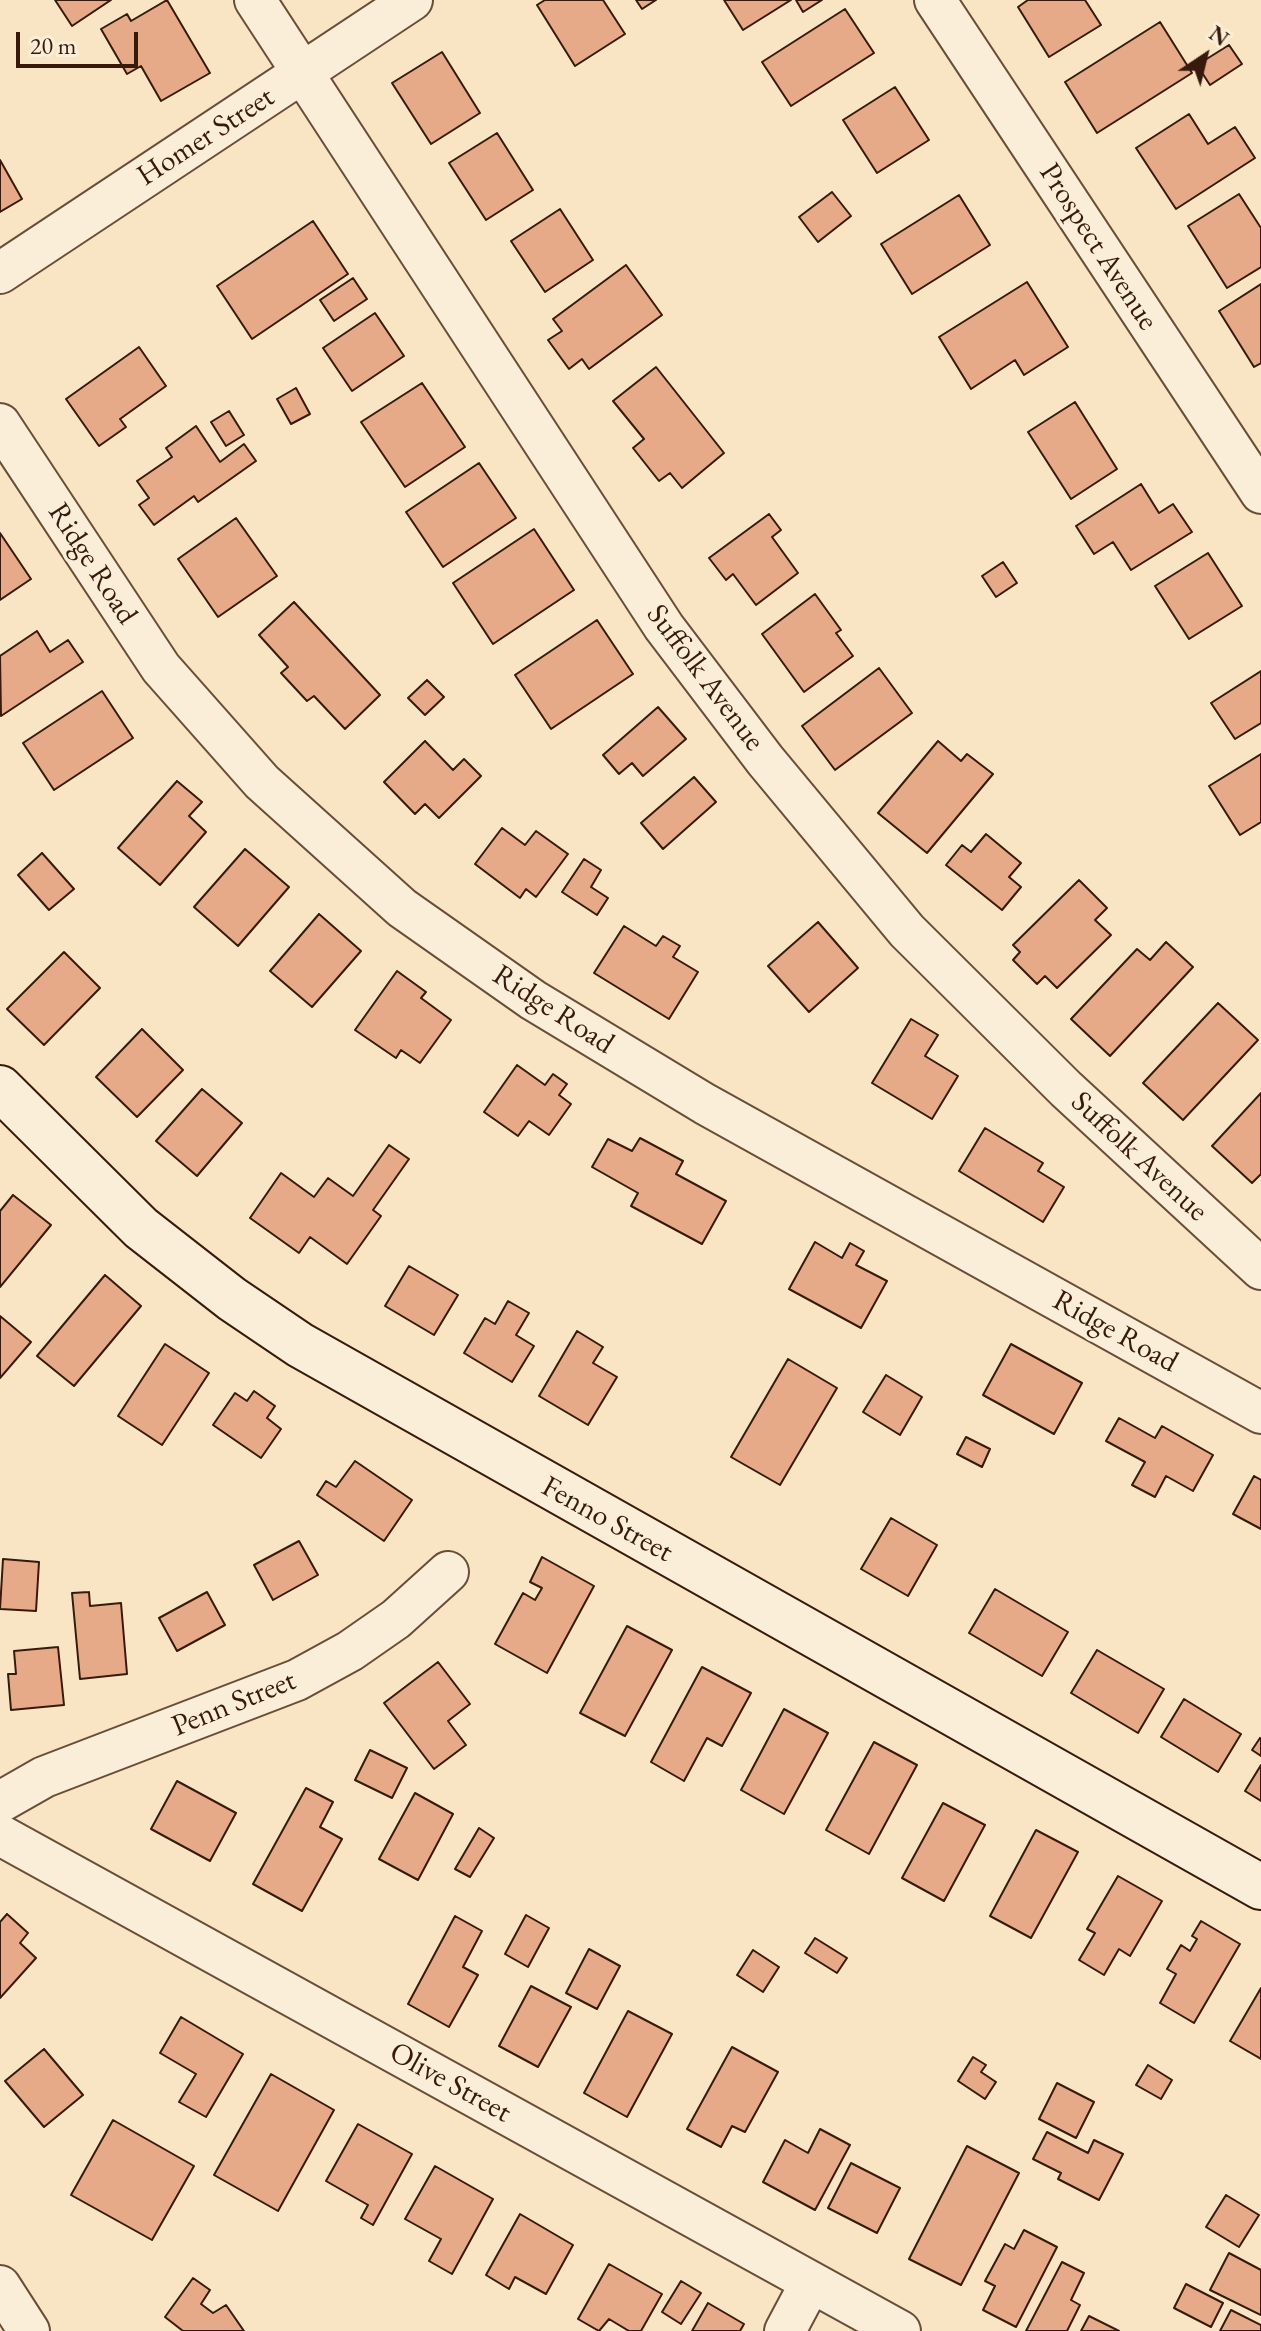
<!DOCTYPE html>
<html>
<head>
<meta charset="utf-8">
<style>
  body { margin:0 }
  #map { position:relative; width:1261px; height:2331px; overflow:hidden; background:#f9e5c3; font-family:"EB Garamond",serif }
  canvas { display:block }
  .north { position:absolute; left:1165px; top:16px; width:80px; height:80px; -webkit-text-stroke:6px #fbeed8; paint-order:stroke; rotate:35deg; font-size:22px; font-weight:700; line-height:32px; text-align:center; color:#371a0b }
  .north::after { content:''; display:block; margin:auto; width:28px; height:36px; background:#371a0b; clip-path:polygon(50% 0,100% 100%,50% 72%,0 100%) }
  .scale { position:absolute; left:16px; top:32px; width:122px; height:36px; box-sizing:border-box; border:4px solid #371a0b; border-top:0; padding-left:10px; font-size:24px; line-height:28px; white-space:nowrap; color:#371a0b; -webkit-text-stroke:6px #fbeed8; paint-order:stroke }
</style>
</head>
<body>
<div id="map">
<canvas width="1261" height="2331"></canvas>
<div class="north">N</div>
<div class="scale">20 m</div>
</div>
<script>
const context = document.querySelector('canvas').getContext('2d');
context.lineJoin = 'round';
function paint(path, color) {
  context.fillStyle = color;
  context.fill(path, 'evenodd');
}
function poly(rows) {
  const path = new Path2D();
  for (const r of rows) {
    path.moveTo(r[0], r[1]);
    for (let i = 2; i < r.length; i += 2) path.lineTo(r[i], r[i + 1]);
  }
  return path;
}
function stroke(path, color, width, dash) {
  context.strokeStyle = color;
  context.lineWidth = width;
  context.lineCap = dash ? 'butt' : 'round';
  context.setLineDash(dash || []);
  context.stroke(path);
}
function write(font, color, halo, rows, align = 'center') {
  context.font = font + ' "EB Garamond",serif';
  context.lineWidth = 7;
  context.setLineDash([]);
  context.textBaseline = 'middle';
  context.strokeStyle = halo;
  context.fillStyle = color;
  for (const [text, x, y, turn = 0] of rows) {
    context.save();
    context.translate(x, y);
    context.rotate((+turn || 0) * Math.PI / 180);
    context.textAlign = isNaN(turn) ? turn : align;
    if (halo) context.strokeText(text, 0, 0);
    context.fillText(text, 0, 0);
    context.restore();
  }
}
const building = poly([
  [55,0,111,0,72,26,55,0],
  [167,0,210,73,161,101,141,66,127,74,101,29,127,14,131,21,167,0],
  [545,0,603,0,625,34,575,66,537,5,545,0],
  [636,0,656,0,642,9,636,0],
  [724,0,791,0,743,30,724,0],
  [796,0,822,0,803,12,796,0],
  [1028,0,1085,0,1101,25,1049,57,1018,7,1028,0],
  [845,9,874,53,791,106,762,62,845,9],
  [1160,22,1192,73,1097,133,1065,82,1160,22],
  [1229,45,1242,64,1210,85,1197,65,1229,45],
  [442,52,480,113,431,144,392,83,442,52],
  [895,87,929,140,877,173,843,120,895,87],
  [1189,114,1208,144,1235,127,1255,158,1176,209,1136,148,1189,114],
  [497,133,533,190,486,220,449,163,497,133],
  [0,160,22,199,0,212,0,160],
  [832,192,851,216,818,242,799,217,832,192],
  [1239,194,1261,228,1261,267,1227,288,1188,226,1239,194],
  [959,195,990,245,912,294,881,244,959,195],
  [560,209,593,260,545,292,511,241,560,209],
  [313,221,348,274,252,339,217,286,313,221],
  [626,265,662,315,589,369,582,359,569,369,548,340,562,331,553,319,626,265],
  [353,278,367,299,334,321,320,300,353,278],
  [1027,282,1068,347,1024,375,1015,360,971,389,939,337,1027,282],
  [1261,284,1261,363,1254,367,1219,311,1261,284],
  [375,313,404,356,352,391,323,348,375,313],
  [139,347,166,386,120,419,126,427,99,446,66,399,139,347],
  [656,367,724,453,682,488,670,473,659,481,633,448,644,439,613,401,656,367],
  [422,383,465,447,405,487,361,422,422,383],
  [296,388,310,414,291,424,277,399,296,388],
  [1075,402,1117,469,1071,499,1028,432,1075,402],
  [229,411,244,435,226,446,211,422,229,411],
  [196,426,220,462,244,444,256,461,198,502,194,496,154,525,139,505,149,498,137,481,172,457,166,448,196,426],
  [479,463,516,518,443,567,406,512,479,463],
  [1141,484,1159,513,1173,504,1192,532,1131,570,1113,542,1094,554,1076,526,1141,484],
  [769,514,781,530,772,537,798,573,756,605,733,574,726,580,709,558,769,514],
  [236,518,277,576,218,617,178,559,236,518],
  [534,529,574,590,493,644,453,583,534,529],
  [0,533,31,579,0,600,0,533],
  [1208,553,1242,606,1189,639,1155,586,1208,553],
  [1003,562,1017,583,996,597,982,576,1003,562],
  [815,594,841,630,836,633,853,656,804,692,762,634,815,594],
  [294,602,380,695,345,729,314,696,307,701,281,673,288,667,259,635,294,602],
  [597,620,633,674,551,729,515,675,597,620],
  [37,631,50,652,68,640,83,662,1,716,0,656,37,631],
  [879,668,912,713,835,770,802,726,879,668],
  [1261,671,1261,723,1235,739,1211,703,1261,671],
  [427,680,444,697,425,715,408,698,427,680],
  [102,691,133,738,54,790,23,743,102,691],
  [658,707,686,739,643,776,632,763,619,774,603,755,658,707],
  [425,741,453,770,464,759,481,776,439,818,425,804,415,814,384,782,425,741],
  [938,741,961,761,967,754,993,774,927,853,878,813,938,741],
  [1261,754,1261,822,1240,835,1209,786,1261,754],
  [694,777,716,802,663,849,641,823,694,777],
  [177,781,202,802,189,816,206,832,160,885,118,848,177,781],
  [502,828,525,845,536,831,568,854,536,897,526,889,520,898,475,864,502,828],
  [986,834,1021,863,1009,877,1021,887,1002,910,946,865,962,845,971,852,986,834],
  [245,849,289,887,238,946,194,907,245,849],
  [42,853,74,889,49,910,18,875,42,853],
  [584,859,601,870,591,887,608,898,597,915,562,892,584,859],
  [1079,880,1107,908,1095,920,1111,935,1057,988,1045,976,1037,984,1013,960,1020,952,1013,945,1079,880],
  [319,914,361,951,312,1007,270,971,319,914],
  [818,922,858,968,809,1012,768,966,818,922],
  [624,926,656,946,663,936,680,946,673,957,698,972,669,1019,594,973,624,926],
  [1166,942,1193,967,1110,1056,1071,1019,1137,949,1150,960,1166,942],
  [64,952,100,988,44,1045,7,1009,64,952],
  [397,971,426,992,421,998,451,1020,420,1063,401,1050,396,1058,355,1030,397,971],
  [1218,1003,1258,1040,1183,1120,1143,1083,1218,1003],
  [911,1019,938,1035,925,1056,958,1076,932,1119,872,1083,911,1019],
  [142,1029,183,1070,137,1117,96,1077,142,1029],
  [517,1065,545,1085,553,1074,567,1084,559,1095,571,1104,549,1135,529,1121,518,1136,484,1112,517,1065],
  [202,1089,242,1123,197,1176,156,1141,202,1089],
  [1261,1093,1261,1174,1252,1183,1212,1146,1261,1093],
  [985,1128,1043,1163,1038,1171,1064,1187,1043,1222,959,1171,985,1128],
  [640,1138,683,1161,676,1174,726,1201,702,1244,631,1206,638,1193,592,1167,608,1139,632,1151,640,1138],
  [389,1145,409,1159,373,1210,381,1216,347,1264,310,1237,299,1253,250,1218,281,1173,314,1197,328,1178,353,1196,389,1145],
  [13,1195,51,1225,0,1287,0,1211,13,1195],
  [815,1242,842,1258,850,1243,864,1251,856,1265,887,1281,861,1328,789,1289,815,1242],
  [409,1266,458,1295,434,1335,385,1306,409,1266],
  [105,1275,141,1306,74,1386,37,1356,105,1275],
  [508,1301,529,1313,516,1335,534,1346,512,1382,464,1353,485,1318,495,1324,508,1301],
  [0,1316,31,1342,0,1378,0,1316],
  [577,1331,603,1347,593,1363,617,1377,588,1425,539,1396,577,1331],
  [165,1344,209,1373,162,1445,118,1416,165,1344],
  [1011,1344,1082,1383,1054,1434,983,1395,1011,1344],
  [788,1359,837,1388,780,1485,731,1457,788,1359],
  [886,1375,922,1397,900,1435,863,1412,886,1375],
  [254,1391,275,1406,267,1418,281,1429,261,1458,213,1425,235,1393,247,1401,254,1391],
  [1119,1418,1155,1438,1162,1426,1213,1455,1193,1491,1166,1476,1155,1497,1132,1485,1145,1462,1106,1441,1119,1418],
  [966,1437,990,1449,982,1467,957,1454,966,1437],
  [355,1461,412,1500,384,1541,317,1495,326,1481,336,1487,355,1461],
  [1254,1476,1261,1480,1261,1529,1233,1514,1254,1476],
  [891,1518,937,1545,908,1596,861,1569,891,1518],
  [299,1541,318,1575,273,1600,254,1565,299,1541],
  [542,1557,594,1586,547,1673,495,1644,523,1593,535,1600,542,1588,530,1582,542,1557],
  [3,1559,39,1562,36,1611,0,1609,3,1559],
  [995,1589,1068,1632,1042,1676,969,1633,995,1589],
  [89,1592,90,1606,121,1603,127,1674,80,1679,72,1593,89,1592],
  [207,1592,225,1625,177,1651,159,1618,207,1592],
  [627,1626,672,1650,625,1736,580,1713,627,1626],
  [58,1647,64,1705,11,1710,8,1674,16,1674,14,1651,58,1647],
  [1097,1650,1164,1689,1138,1733,1071,1693,1097,1650],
  [438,1662,470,1704,448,1721,466,1745,434,1769,384,1703,438,1662],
  [702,1667,751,1693,722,1746,707,1738,684,1781,651,1762,702,1667],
  [1184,1699,1241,1734,1218,1772,1161,1737,1184,1699],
  [784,1709,828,1733,784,1814,741,1790,784,1709],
  [1260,1738,1261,1739,1261,1756,1252,1750,1260,1738],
  [874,1742,917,1765,869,1854,826,1830,874,1742],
  [370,1750,407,1768,392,1798,355,1780,370,1750],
  [1261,1765,1261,1801,1245,1791,1261,1765],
  [177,1781,236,1813,210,1861,151,1829,177,1781],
  [306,1788,333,1802,320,1827,342,1839,302,1911,253,1884,306,1788],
  [415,1793,453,1814,418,1880,379,1859,415,1793],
  [943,1803,985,1825,944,1901,902,1878,943,1803],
  [479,1828,494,1838,470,1877,455,1869,479,1828],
  [1036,1830,1078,1852,1031,1938,990,1916,1036,1830],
  [1118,1876,1162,1901,1130,1956,1119,1949,1104,1975,1079,1960,1095,1933,1087,1929,1118,1876],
  [7,1914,28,1933,20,1943,36,1958,0,1998,0,1922,7,1914],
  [526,1915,549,1928,528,1967,505,1954,526,1915],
  [455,1916,482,1931,463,1967,478,1975,449,2027,408,2004,455,1916],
  [1201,1921,1240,1944,1194,2023,1160,2003,1176,1974,1167,1969,1181,1945,1190,1951,1197,1939,1192,1936,1201,1921],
  [815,1938,847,1958,837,1973,805,1953,815,1938],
  [589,1949,620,1966,597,2009,566,1993,589,1949],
  [753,1950,779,1967,763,1992,737,1975,753,1950],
  [531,1986,571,2007,538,2067,499,2046,531,1986],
  [1261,1988,1261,2059,1230,2041,1261,1988],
  [628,2011,672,2034,627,2117,584,2093,628,2011],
  [181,2017,243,2054,206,2117,179,2102,196,2074,160,2053,181,2017],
  [732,2047,778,2072,745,2132,732,2126,721,2147,687,2129,732,2047],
  [44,2049,83,2095,44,2127,5,2081,44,2049],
  [973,2057,986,2065,981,2072,996,2082,985,2099,958,2081,973,2057],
  [1148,2065,1172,2080,1161,2099,1136,2085,1148,2065],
  [271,2074,334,2110,278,2211,214,2175,271,2074],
  [1057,2083,1094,2102,1076,2138,1039,2119,1057,2083],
  [113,2120,194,2166,152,2240,71,2195,113,2120],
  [358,2124,412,2154,373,2225,361,2218,368,2205,326,2181,358,2124],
  [820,2129,850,2145,815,2210,763,2182,785,2140,808,2153,820,2129],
  [1047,2132,1088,2153,1094,2140,1123,2154,1099,2200,1058,2179,1061,2173,1033,2159,1047,2132],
  [967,2146,1019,2173,961,2285,909,2259,967,2146],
  [851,2163,900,2188,877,2233,828,2208,851,2163],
  [435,2166,493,2199,452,2274,429,2261,441,2239,405,2219,435,2166],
  [1226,2195,1259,2215,1239,2247,1206,2227,1226,2195],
  [520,2214,573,2245,546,2294,515,2277,509,2289,486,2275,520,2214],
  [1024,2230,1057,2247,1016,2327,983,2310,995,2286,985,2281,1005,2244,1014,2249,1024,2230],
  [1229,2253,1261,2270,1261,2315,1210,2290,1229,2253],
  [1062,2262,1084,2273,1071,2300,1080,2305,1067,2331,1026,2331,1062,2262],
  [609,2264,662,2294,641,2331,629,2331,609,2319,599,2331,578,2319,609,2264],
  [193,2278,210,2290,201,2304,213,2313,226,2305,244,2331,183,2331,165,2317,193,2278],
  [681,2281,701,2293,681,2324,662,2312,681,2281],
  [1186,2284,1223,2303,1211,2327,1174,2308,1186,2284],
  [708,2303,744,2324,740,2331,692,2331,708,2303],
  [1231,2310,1261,2325,1261,2331,1220,2331,1231,2310],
  [1089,2316,1119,2331,1081,2331,1089,2316]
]);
paint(building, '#e7aa89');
stroke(building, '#371a0b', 2);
const street = poly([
  [255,0,664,627,765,760,907,931,1066,1089,1261,1269],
  [935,0,1261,493],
  [0,273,412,0],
  [0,424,161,668,262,782,402,908,533,1000,705,1104,1261,1413],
  [0,1802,44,1777,297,1680,350,1651,396,1619,448,1572],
  [0,1835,900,2331],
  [0,2286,29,2331],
  [785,2331,811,2282]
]);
const secondary = poly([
  [0,1088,141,1228,232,1299,300,1345,1261,1887]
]);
stroke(street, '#684d39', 44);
stroke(secondary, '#371a0b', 48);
stroke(street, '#fbeed8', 40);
stroke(secondary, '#fbeed8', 44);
write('30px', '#371a0b', '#fbeed8', [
  ["Homer Street",206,137,-33],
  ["Prospect Avenue",1098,247,57],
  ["Ridge Road",92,564,57],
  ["Suffolk Avenue",705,678,53],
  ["Ridge Road",553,1010,33],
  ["Suffolk Avenue",1139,1157,43],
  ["Ridge Road",1115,1332,29],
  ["Fenno Street",607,1520,29],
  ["Penn Street",234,1704,-22],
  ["Olive Street",450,2083,29]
]);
</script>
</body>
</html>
